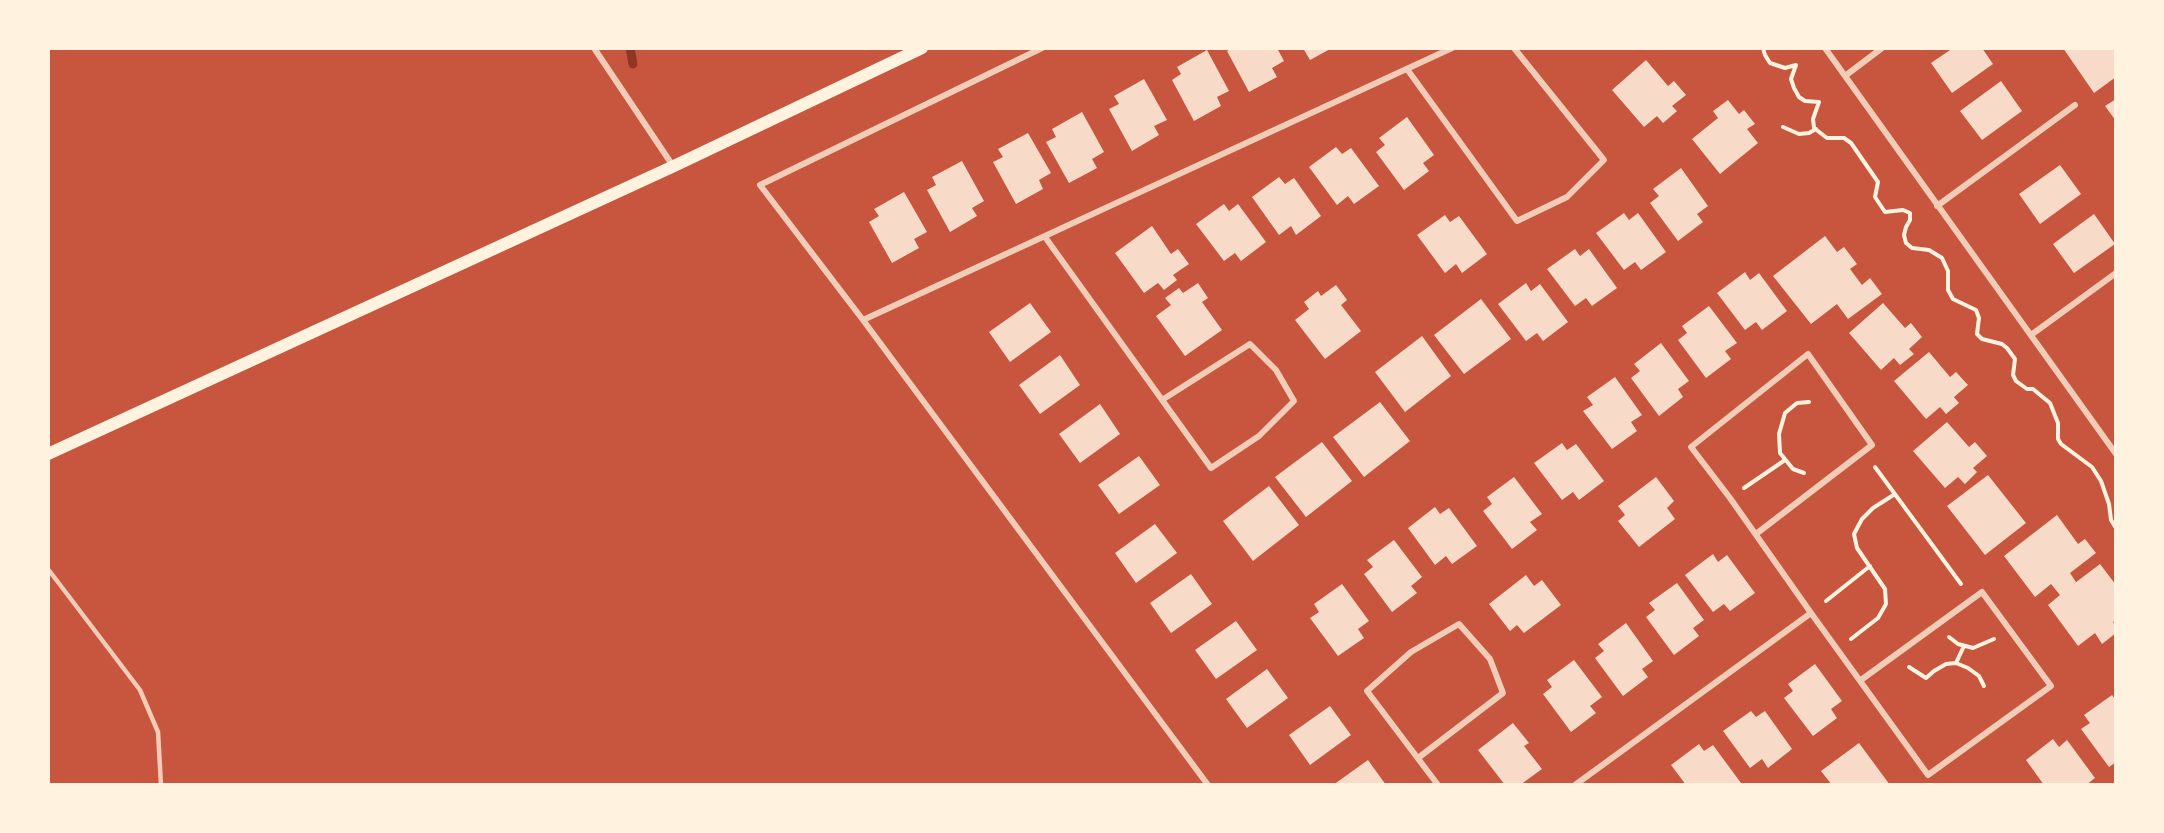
<!DOCTYPE html>
<html>
<head>
<meta charset="utf-8">
<style>
  body { margin:0 }
  #map { position:relative; width:2164px; height:833px; overflow:hidden; background:#c8553d; font-family:"Alegreya Sans",sans-serif }
  canvas { display:block }
  .frame { position:absolute; inset:0; border:50px solid #fff3e0; pointer-events:none }
</style>
</head>
<body>
<div id="map">
<canvas width="2164" height="833"></canvas>
<div class="frame"></div>
</div>
<script>
const context = document.querySelector('canvas').getContext('2d');
context.lineJoin = 'round';
function poly(rows) {
  const path = new Path2D();
  for (const r of rows) {
    path.moveTo(r[0], r[1]);
    for (let i = 2; i < r.length; i += 2) path.lineTo(r[i], r[i + 1]);
  }
  return path;
}
function stroke(path, color, width, dash) {
  context.strokeStyle = color;
  context.lineWidth = width;
  context.lineCap = dash ? 'butt' : 'round';
  context.setLineDash(dash || []);
  context.stroke(path);
}
function paint(path, color) {
  context.fillStyle = color;
  context.fill(path, 'evenodd');
}
stroke(poly([
  [630,48,633,64]
]), '#8f3625', 9);
paint(poly([
  [1232,48,1277,48,1284,61,1272,68,1277,77,1249,92,1227,51],
  [1303,48,1332,48,1310,60],
  [1953,48,1982,48,1993,64,1952,93,1931,63],
  [2063,48,2116,48,2116,77,2094,93],
  [1207,50,1229,91,1217,97,1221,106,1194,121,1172,80,1181,74,1177,67],
  [1646,60,1668,86,1674,81,1686,95,1672,106,1677,111,1663,123,1657,116,1644,127,1612,90],
  [1144,79,1167,120,1154,126,1159,135,1132,151,1109,109,1119,104,1114,96],
  [2001,81,2022,111,1982,140,1960,111],
  [2116,99,2116,121,2105,106],
  [1728,100,1739,114,1744,110,1755,124,1747,129,1758,143,1720,174,1692,139,1718,118,1713,111],
  [1082,112,1104,152,1092,159,1097,168,1069,183,1046,142,1056,137,1052,129],
  [1407,117,1434,155,1423,163,1429,171,1404,190,1376,152,1385,145,1379,138],
  [1028,133,1051,173,1039,180,1043,189,1016,204,993,162,1003,157,998,149],
  [1336,147,1342,154,1351,148,1379,186,1354,204,1348,196,1337,205,1309,167],
  [962,161,984,201,972,208,977,216,950,232,927,190,936,185,932,177],
  [2060,165,2081,194,2040,224,2019,194],
  [1681,168,1708,206,1697,214,1703,222,1678,241,1650,203,1659,196,1653,189],
  [1279,177,1285,184,1294,178,1321,216,1296,235,1291,226,1279,235,1252,197],
  [904,192,927,232,914,239,919,248,892,263,869,222,879,216,874,209],
  [1224,204,1229,211,1238,204,1266,242,1241,261,1235,253,1224,261,1196,224],
  [1624,213,1629,220,1638,213,1666,252,1641,270,1635,262,1624,270,1596,233],
  [2094,214,2115,244,2074,273,2053,244],
  [1445,215,1450,222,1459,216,1487,254,1462,273,1456,264,1445,273,1417,235],
  [1152,226,1171,254,1178,249,1189,264,1173,275,1177,280,1164,290,1158,283,1144,293,1115,253],
  [1825,236,1837,252,1844,247,1857,264,1850,269,1862,285,1870,278,1882,294,1848,319,1837,304,1811,324,1773,276],
  [1575,249,1580,256,1589,249,1617,288,1592,306,1586,298,1575,306,1547,269],
  [1745,272,1750,280,1759,273,1787,311,1762,330,1756,322,1745,330,1717,293],
  [1198,283,1208,298,1202,302,1222,330,1185,356,1156,316,1171,305,1165,298,1179,288,1183,293],
  [1526,283,1531,291,1540,284,1568,322,1543,341,1537,333,1526,341,1498,304],
  [1336,285,1347,300,1341,305,1361,331,1325,359,1295,320,1309,309,1304,302,1318,291,1321,296],
  [1481,299,1511,339,1464,374,1434,335],
  [1030,303,1051,332,1010,362,989,332],
  [1883,303,1905,328,1911,323,1922,337,1909,349,1914,354,1900,365,1894,358,1881,370,1849,333],
  [1709,306,1737,343,1725,351,1731,359,1706,378,1678,340,1687,333,1682,326],
  [1422,336,1451,376,1405,412,1375,372],
  [1661,343,1689,381,1678,389,1683,397,1659,416,1631,378,1640,371,1634,364],
  [1929,352,1950,377,1956,372,1968,385,1954,397,1959,403,1946,414,1940,407,1926,419,1894,381],
  [1060,355,1080,385,1040,414,1019,385],
  [1615,377,1642,415,1631,422,1637,431,1612,449,1583,411,1593,405,1587,397],
  [1380,402,1410,441,1364,477,1333,437],
  [1100,404,1120,434,1080,463,1059,434],
  [1947,422,1969,447,1975,442,1987,456,1973,468,1977,472,1965,484,1958,477,1945,488,1913,451],
  [1322,442,1352,481,1306,517,1275,477],
  [1562,443,1567,450,1576,444,1604,481,1579,500,1573,492,1562,500,1534,463],
  [1139,456,1160,485,1119,514,1098,485],
  [1988,475,2026,523,1985,555,1947,506],
  [1514,477,1542,514,1530,522,1537,530,1512,549,1483,511,1492,504,1487,497],
  [1656,477,1674,501,1667,508,1675,519,1639,547,1618,521,1625,515,1618,506],
  [1269,486,1299,525,1253,561,1223,521],
  [1435,507,1440,514,1449,508,1477,546,1452,564,1446,556,1435,565,1408,528],
  [2057,515,2078,544,2085,539,2096,553,2070,573,2076,582,2071,586,2100,564,2116,585,2116,620,2113,622,2116,626,2116,633,2102,644,2095,633,2078,646,2048,605,2060,595,2051,584,2035,597,2004,556],
  [1155,524,1177,553,1136,583,1115,553],
  [1394,540,1422,577,1411,586,1417,593,1392,612,1364,574,1373,567,1367,560],
  [1713,554,1718,562,1727,555,1755,593,1730,611,1724,604,1713,612,1685,575],
  [1191,574,1212,604,1171,633,1150,603],
  [1526,575,1534,586,1542,580,1561,605,1524,633,1517,625,1510,631,1489,604],
  [1677,583,1704,620,1693,628,1699,636,1674,655,1646,617,1655,610,1649,603],
  [1342,584,1369,621,1358,629,1364,638,1338,656,1310,618,1319,612,1314,604],
  [1236,621,1257,650,1216,679,1195,650],
  [1626,623,1653,661,1642,669,1648,677,1623,696,1595,658,1604,651,1598,644],
  [1574,660,1602,697,1590,706,1596,713,1571,732,1543,694,1552,687,1547,680],
  [1815,664,1842,701,1831,709,1837,718,1813,736,1784,698,1793,691,1788,684],
  [1267,669,1288,698,1247,728,1226,699],
  [2112,695,2116,700,2116,762,2109,767,2081,729,2090,723,2084,715],
  [1330,706,1351,735,1310,765,1289,735],
  [1751,711,1756,717,1765,711,1792,749,1768,768,1762,759,1750,768,1723,731],
  [1513,723,1529,743,1524,746,1542,769,1520,785,1505,785,1478,750],
  [2053,739,2059,747,2067,740,2095,778,2086,785,2044,785,2026,760],
  [1859,743,1890,785,1832,785,1821,771],
  [1699,744,1704,751,1713,745,1741,783,1737,785,1686,785,1671,765],
  [1368,760,1386,785,1333,785]
]), '#f7dbc8');
stroke(poly([
  [1763,48,1765,55,1770,63,1785,68,1796,65,1791,79,1794,88,1799,97,1805,101,1819,102,1813,119,1814,128,1827,138,1844,138,1851,143,1878,182,1875,197,1885,212,1903,210,1910,213,1910,220,1906,227,1904,235,1906,243,1912,248,1929,250,1942,258,1948,271,1948,290,1953,299,1976,310,1979,318,1977,334,1982,339,2002,344,2007,348,2015,359,2013,375,2016,381,2027,389,2033,389,2039,394,2050,403,2058,423,2058,439,2061,444,2092,467,2101,481,2109,504,2111,520,2116,528],
  [1783,127,1799,134,1809,133,1816,129],
  [1875,467,1961,584],
  [1804,473,1793,469,1780,453,1779,434,1785,413,1797,403,1809,402],
  [1744,488,1785,460],
  [1826,601,1870,566],
  [1949,637,1958,644,1973,648,1994,639],
  [1851,639,1878,618,1886,604,1885,589,1857,548,1854,534,1862,519,1873,508,1895,494],
  [1956,663,1964,646],
  [1909,667,1926,678,1934,671,1946,664,1956,663,1968,668,1979,676,1984,686]
]), '#fff3e0', 4);
stroke(poly([
  [48,569,140,690,158,732,161,785]
]), '#f1ccb7', 4.5);
stroke(poly([
  [594,48,673,166],
  [1042,48,760,185,863,320,1208,785],
  [1825,48,2116,454],
  [1407,69,1517,221,1567,197,1604,160,1514,48],
  [1845,76,1882,48],
  [1937,206,2075,105],
  [1045,237,1211,468,1259,436,1294,401,1276,370,1250,344,1162,400],
  [863,320,1452,48],
  [2031,335,2116,273],
  [1756,534,1872,445,1808,354,1691,447,1730,498,1811,613],
  [1418,758,1503,693,1490,659,1459,624,1411,652,1367,691,1438,785],
  [1575,785,1811,613,1928,775,2051,686,1982,592,1861,680]
]), '#f1ccb7', 6);
stroke(poly([
  [48,454,674,166,922,48]
]), '#fff3e0', 12);
</script>
</body>
</html>
